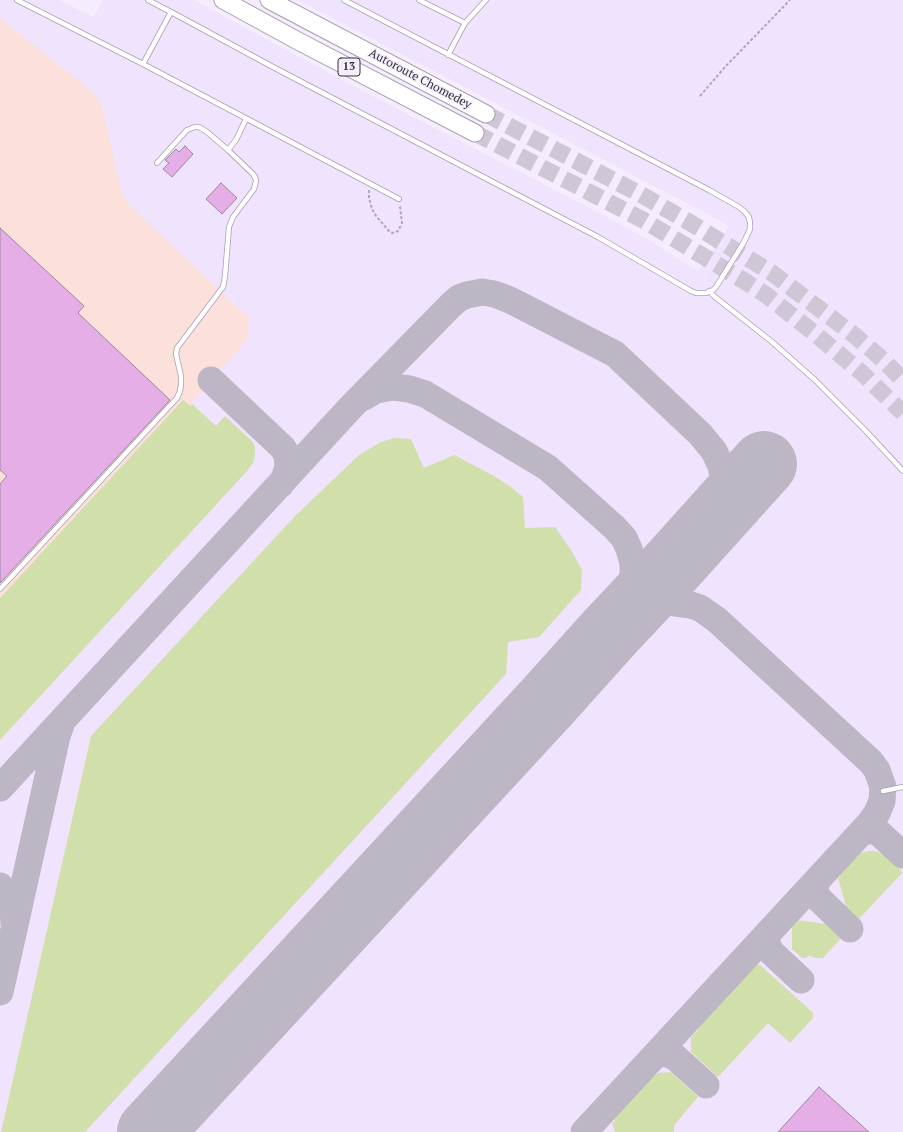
<!DOCTYPE html>
<html>
<head>
<meta charset="utf-8">
<style>
  body { margin:0 }
  canvas { display:block; background:#f5edfd }
</style>
</head>
<body>
<canvas width="903" height="1132"></canvas>
<script>
const context = document.querySelector('canvas').getContext('2d');
context.lineJoin = 'round';
function paint(path, color) {
  context.fillStyle = color;
  context.fill(path, 'evenodd');
}
function poly(rows) {
  const path = new Path2D();
  for (const r of rows) {
    path.moveTo(r[0], r[1]);
    for (let i = 2; i < r.length; i += 2) path.lineTo(r[i], r[i + 1]);
  }
  return path;
}
function stroke(path, color, width, dash) {
  context.strokeStyle = color;
  context.lineWidth = width;
  context.lineCap = dash ? 'butt' : 'round';
  context.setLineDash(dash || []);
  context.stroke(path);
}
function write(font, color, halo, rows, align = 'center') {
  context.font = font + ' "PT Serif",serif';
  context.lineWidth = 3;
  context.setLineDash([]);
  context.textBaseline = 'middle';
  context.strokeStyle = halo;
  context.fillStyle = color;
  for (const [text, x, y, turn = 0] of rows) {
    context.save();
    context.translate(x, y);
    context.rotate((+turn || 0) * Math.PI / 180);
    context.textAlign = isNaN(turn) ? turn : align;
    if (halo) context.strokeText(text, 0, 0);
    context.fillText(text, 0, 0);
    context.restore();
  }
}
paint(poly([
  [0,0,59,0,94,17,103,0,194,0,338,78,607,217,647,239,698,271,729,226,694,207,298,0,903,0,903,1132,0,1132]
]), '#f0e3fd');
paint(poly([
  [0,18,95,94,100,102,103,110,121,190,129,205,249,318,248,337,232,357,191,403,192,404,0,616]
]), '#fbe0dc');
paint(poly([
  [183,400,190,406,192,404,216,426,225,416,252,441,255,447,255,456,253,463,247,471,0,740,0,598],
  [394,438,411,439,424,468,454,455,494,476,511,487,523,497,525,528,555,527,571,550,582,570,581,590,539,637,508,642,506,674,85,1132,1,1132,91,736,296,515,359,455,381,442],
  [869,851,875,851,886,856,900,869,902,873,858,920,847,909,838,878,840,877,840,872,854,857,858,857,858,854,864,852],
  [797,920,833,925,843,936,823,958,815,958,811,956,808,956,806,958,802,958,792,949,792,924,796,924],
  [755,964,760,965,810,1010,813,1013,813,1018,790,1043,768,1023,719,1076,717,1076,691,1052,691,1037,699,1029,698,1026,709,1014,712,1014,714,1012,714,1008],
  [671,1072,698,1097,675,1124,674,1127,674,1132,615,1132,612,1123,615,1121,613,1117,652,1076,655,1076,658,1073]
]), '#d1e0ab');
stroke(poly([
  [211,380,283,448,287,455,288,467,285,476,281,484],
  [362,398,376,390,393,387,409,389,425,394,548,468,615,528,624,538,629,549,633,563,633,578,631,592,627,600,618,615,610,624],
  [549,700,562,689,626,620,639,610,654,604,669,602,691,605,700,608,717,620,871,762,877,770,883,787,882,801,877,813,869,824,584,1132],
  [0,788,351,407,451,305,459,298,467,295,482,292,494,294,500,296,512,301,615,354,700,434,714,451,721,466,724,481,724,492,718,505,692,543,674,564],
  [861,833,869,830,878,832,903,855],
  [818,880,815,885,815,890,816,894,819,899,850,929],
  [0,886,7,895,11,904,13,911,14,924],
  [768,934,766,942,771,952,801,980],
  [0,992,57,736,61,725],
  [655,1055,665,1053,675,1057,706,1085]
]), '#bdb6c4', 27);
stroke(poly([
  [150,1132,549,700,610,632,674,564,764,464]
]), '#bdb6c4', 66);
const building = poly([
  [185,146,193,154,172,177,163,169,169,163,165,160,176,149,179,152,185,146],
  [221,183,237,198,222,214,206,199,221,183],
  [0,228,84,306,78,313,170,400,0,583,0,484,7,476,0,470,0,228],
  [819,1087,869,1132,778,1132,819,1087]
]);
paint(building, '#e6aee7');
stroke(building, '#998a99', 1);
stroke(poly([
  [486,114,640,194,689,222,772,273,854,335,882,359,903,380],
  [475,133,643,220,746,282,766,295,814,333,862,373,903,413]
]), '#cfc7d6', 17, [17, 8]);
const lane = poly([
  [17,0,143,64,399,199],
  [148,0,171,12],
  [419,0,465,23],
  [448,55,465,23,486,0],
  [143,64,171,12,273,67,598,237,691,291,696,293,706,293,713,290,716,287,744,242,750,229,750,223,749,217,744,211,739,207,709,190,344,0],
  [228,150,236,140,246,119],
  [709,291,715,297,771,341,815,380,865,430,903,471],
  [0,589,177,398,180,391,181,384,181,376,176,354,177,348,223,287,225,276,229,227,233,217,254,189,256,181,255,177,253,174,228,150,207,132,199,127,195,127,187,130,157,163],
  [883,791,903,787]
]);
const highway = poly([
  [223,0,298,41,475,133],
  [269,0,486,114]
]);
stroke(lane, '#a79eb0', 6);
stroke(highway, '#a79eb0', 19);
stroke(poly([
  [700,96,725,67,790,0],
  [369,190,369,198,372,209,376,216,389,231,392,233,398,231,402,223,400,206]
]), '#aea8b5', 2, [3, 2]);
stroke(lane, '#fff', 4.5);
stroke(highway, '#fff', 17);
for (const [x, y, w] of [
  [349,67,22]
]) {
  const box = new Path2D();
  box.roundRect(x - w / 2, y - 9, w, 18, 3);
  context.fillStyle = '#f5edfd';
  context.fill(box);
  stroke(box, '#353139', 1);
}
write('bold 11px', '#353139', null, [
  ["13",349,67]
]);
write('12px', '#353139', '#f5edfd', [
  ["Autoroute Chomedey",420,79,28]
]);
</script>
</body>
</html>
